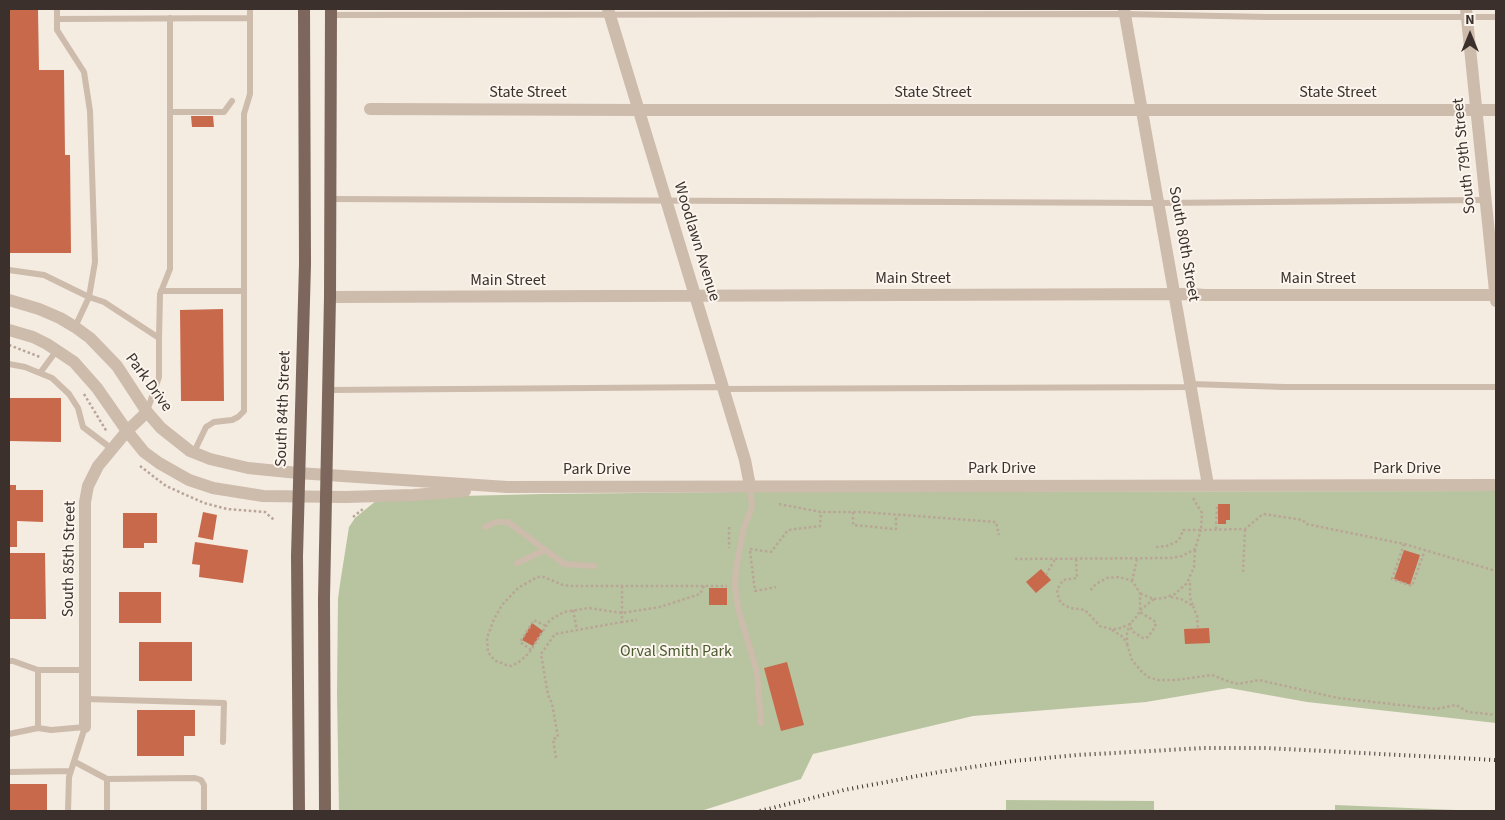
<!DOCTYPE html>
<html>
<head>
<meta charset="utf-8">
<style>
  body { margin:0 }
  #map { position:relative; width:1505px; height:820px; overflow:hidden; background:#f4ebe1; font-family:"Source Sans 3",sans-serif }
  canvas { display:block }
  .frame { position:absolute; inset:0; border:10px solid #3b302b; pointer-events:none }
  .north { position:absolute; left:1445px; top:10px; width:50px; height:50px; -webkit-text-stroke:4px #fbf5ee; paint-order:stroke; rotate:0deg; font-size:14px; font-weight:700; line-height:20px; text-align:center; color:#3b302b }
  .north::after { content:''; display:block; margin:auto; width:18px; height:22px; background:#3b302b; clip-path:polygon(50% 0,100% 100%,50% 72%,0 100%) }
</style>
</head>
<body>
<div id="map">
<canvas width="1505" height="820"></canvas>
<div class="frame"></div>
<div class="north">N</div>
</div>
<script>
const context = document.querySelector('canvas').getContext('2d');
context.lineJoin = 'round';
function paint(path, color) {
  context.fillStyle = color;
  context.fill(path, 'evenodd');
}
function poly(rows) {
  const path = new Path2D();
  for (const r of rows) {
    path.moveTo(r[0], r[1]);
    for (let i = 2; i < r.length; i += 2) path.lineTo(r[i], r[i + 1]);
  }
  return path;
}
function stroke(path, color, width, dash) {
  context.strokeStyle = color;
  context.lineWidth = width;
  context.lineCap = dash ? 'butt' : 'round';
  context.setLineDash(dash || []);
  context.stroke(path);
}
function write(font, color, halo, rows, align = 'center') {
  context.font = font + ' "Source Sans 3",sans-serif';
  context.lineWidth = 4;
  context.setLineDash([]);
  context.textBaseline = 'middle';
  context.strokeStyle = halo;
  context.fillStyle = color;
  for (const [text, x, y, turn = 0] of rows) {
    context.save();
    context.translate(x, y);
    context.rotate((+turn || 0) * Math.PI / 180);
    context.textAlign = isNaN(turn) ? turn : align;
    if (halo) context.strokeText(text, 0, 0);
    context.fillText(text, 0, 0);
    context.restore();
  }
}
paint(poly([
  [1496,491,1496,723,1307,702,1229,688,1146,702,973,716,813,754,801,779,701,811,339,811,337,693,338,599,340,584,349,527,355,518,377,500,421,497,542,494,731,492],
  [1006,800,1154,801,1154,811,1006,811],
  [1335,805,1482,811,1335,811]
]), '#b8c4a0');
paint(poly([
  [9,9,38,9,39,70,64,70,65,155,70,155,71,253,9,253],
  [191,116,213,116,214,127,192,127],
  [223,309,224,401,181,401,180,310],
  [9,398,61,398,61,442,9,441],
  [9,485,16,485,16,490,43,490,43,522,17,521,17,547,9,547],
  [1218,504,1230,504,1230,520,1226,520,1226,524,1218,524],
  [203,512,217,515,213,540,198,537],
  [123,513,157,513,157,543,144,543,144,548,123,548],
  [195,542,248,550,243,583,199,577,200,565,192,564],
  [1404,550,1420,555,1410,585,1394,579],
  [9,553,45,553,46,619,9,619],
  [1041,569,1051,580,1036,593,1026,582],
  [709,588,727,588,727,605,709,605],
  [119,592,161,592,161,623,119,623],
  [532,623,543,631,533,646,522,640],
  [1209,628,1210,643,1185,644,1184,629],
  [139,642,192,642,192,681,139,681],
  [787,662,804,725,781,731,764,668],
  [137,710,195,710,195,736,184,736,184,756,137,756],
  [9,784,47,784,47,811,9,811]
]), '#c8694b');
stroke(poly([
  [9,345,40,357],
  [84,394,107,432],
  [140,466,166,486,204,503,227,509,265,512,274,520],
  [779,504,821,512,863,512,996,522,999,535],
  [853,512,853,525,896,529,896,515],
  [353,517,363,509],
  [729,527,729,548],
  [1216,529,1217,506],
  [1404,544,1392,579,1412,586,1425,550],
  [1156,547,1167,546,1176,542,1180,538,1183,530,1201,530,1202,513,1193,498],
  [750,549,771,552,788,530,820,526,821,512],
  [750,551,755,591,776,587],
  [1015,559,1171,558,1182,556,1195,549,1201,530,1245,529,1263,514,1303,520,1306,524,1404,544,1496,571],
  [1076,559,1077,578,1063,580,1057,590,1059,599,1061,603,1070,608,1085,610,1100,626,1111,629,1118,629,1130,624,1138,615,1140,610,1140,593,1133,582,1130,580,1118,577,1107,578,1096,584,1090,591],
  [1243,572,1245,529],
  [1046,575,1055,559],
  [1132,581,1137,559],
  [622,586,622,622,637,620],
  [704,586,700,594,660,607,622,613,589,608,564,612,550,620,529,653,519,662,511,666,506,665,494,660,488,652,487,638,494,619,502,605,518,588,537,577,544,577,563,585,571,586,727,586],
  [1171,597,1181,599,1193,606,1190,597,1190,580],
  [1154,599,1164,598,1175,594,1187,583,1194,567,1195,550],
  [1193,606,1197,616,1198,629],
  [573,610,577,630],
  [1140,610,1154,599,1141,594],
  [1112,630,1123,637,1127,644,1127,633,1130,624,1132,631,1143,638,1148,637,1155,627,1156,622,1140,612],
  [1127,644,1132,660,1141,671,1148,677,1158,680,1176,680,1212,675,1230,682,1238,684,1259,680,1338,698,1436,709,1456,705,1468,712,1496,715],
  [531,650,520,642,534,620,546,626],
  [556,758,553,739,558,737,552,703,548,695,541,654,555,634,622,622]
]), '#b9a596', 2.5, [2.5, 2.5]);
stroke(poly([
  [331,15,1125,14,1266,17,1496,17],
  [57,19,250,18],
  [170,112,224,112,232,101],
  [331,199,1159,203,1485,200],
  [9,270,44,275,89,297,95,262,90,111,84,72,57,30,57,9],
  [161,291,244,291],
  [75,327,89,297,104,302,159,338,159,377,147,411],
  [159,338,160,294,170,269,170,18],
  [9,364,25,367,52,378,69,394,78,408,83,427,112,449],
  [40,373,57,350],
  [1191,384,1284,387,1496,387],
  [723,389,1191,387],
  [328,390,723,387],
  [194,452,206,427,214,422,232,420,238,417,244,411,244,114,250,94,250,9],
  [750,486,752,507,744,527,736,568,735,586,738,608,757,672,761,723],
  [485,527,496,522,508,522,564,564,594,566],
  [517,563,545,550],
  [9,661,13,661,38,670],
  [86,699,224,703,223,742],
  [9,734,38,728],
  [75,762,107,779,195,778,201,780,204,785,204,811],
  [9,772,71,771],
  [107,779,107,811],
  [68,811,69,777,85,727,51,730,38,728,38,670,86,670]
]), '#cdbbac', 6);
stroke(poly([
  [608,9,745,460,750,486],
  [1124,9,1208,485],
  [1466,9,1496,301],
  [370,109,639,110,1496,110],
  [330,297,1191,294,1205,295,1496,295],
  [85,727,85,502,88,486,98,466,127,431,147,412]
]), '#cdbbac', 12);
stroke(poly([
  [9,300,39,309,60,318,75,327,90,338,117,366,147,412,161,428,190,451,210,459,248,468,298,473,507,487,1496,485],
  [9,330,33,337,47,344,74,362,97,388,127,431,144,452,159,463,189,480,213,488,263,496,346,497,413,495,465,491]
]), '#cdbbac', 12);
stroke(poly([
  [299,811,297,556,305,264,304,9],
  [325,811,324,598,330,297,331,9]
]), '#7d675c', 12);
stroke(poly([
  [760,811,844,790,939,772,1013,761,1077,755,1204,748,1267,748,1496,760]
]), '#3b302b', 4, [1, 4]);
write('16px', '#3b302b', '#fbf5ee', [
  ["State Street",528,93],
  ["State Street",933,93],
  ["State Street",1338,93],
  ["South 79th Street",1465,156,-96],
  ["Woodlawn Avenue",696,242,73],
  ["South 80th Street",1183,244,80],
  ["Main Street",913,279],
  ["Main Street",1318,279],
  ["Main Street",508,281],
  ["Park Drive",148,383,54],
  ["South 84th Street",284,409,-88],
  ["Park Drive",1002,469],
  ["Park Drive",1407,469],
  ["Park Drive",597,470],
  ["South 85th Street",70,559,-89]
]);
write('16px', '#4a5a2e', '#fbf5ee', [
  ["Orval Smith Park",676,652]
]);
</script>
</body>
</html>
